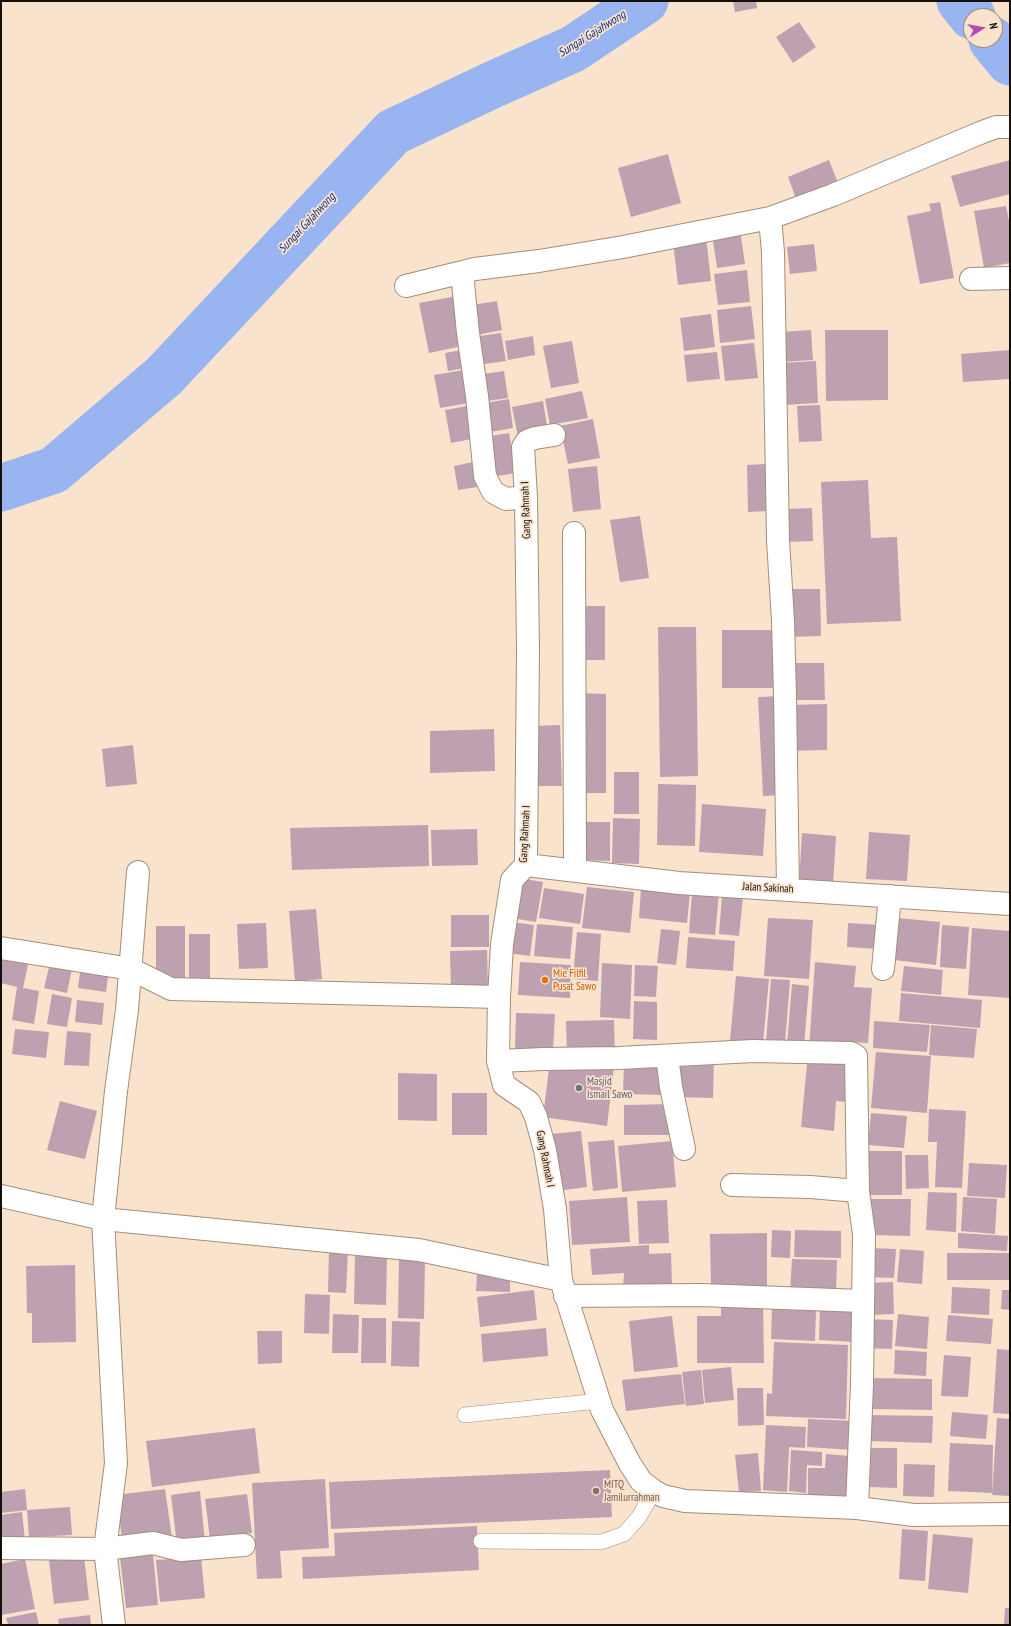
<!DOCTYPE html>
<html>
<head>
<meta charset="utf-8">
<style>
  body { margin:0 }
  #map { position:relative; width:1011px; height:1626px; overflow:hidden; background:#f9e3cd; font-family:"PT Sans Narrow",sans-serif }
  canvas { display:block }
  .frame { position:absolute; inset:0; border:2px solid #160f07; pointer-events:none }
  .north { position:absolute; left:963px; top:8px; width:40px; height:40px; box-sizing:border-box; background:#f9e3cd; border:1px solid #9e8e7e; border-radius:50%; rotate:79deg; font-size:11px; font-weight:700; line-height:16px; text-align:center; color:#160f07 }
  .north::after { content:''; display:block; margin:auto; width:14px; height:18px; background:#b34db2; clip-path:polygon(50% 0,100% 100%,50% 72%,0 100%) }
</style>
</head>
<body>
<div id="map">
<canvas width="1011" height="1626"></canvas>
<div class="frame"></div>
<div class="north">N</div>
</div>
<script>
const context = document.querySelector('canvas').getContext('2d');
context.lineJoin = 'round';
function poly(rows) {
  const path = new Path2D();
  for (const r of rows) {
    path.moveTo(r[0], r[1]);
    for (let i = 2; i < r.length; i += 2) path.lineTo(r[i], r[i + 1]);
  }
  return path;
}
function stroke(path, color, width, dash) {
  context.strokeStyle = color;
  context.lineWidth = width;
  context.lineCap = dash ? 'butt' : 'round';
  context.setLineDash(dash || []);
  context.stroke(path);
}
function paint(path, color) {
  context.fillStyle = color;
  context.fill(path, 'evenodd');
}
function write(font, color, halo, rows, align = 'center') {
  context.font = font + ' "PT Sans Narrow",sans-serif';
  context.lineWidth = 3.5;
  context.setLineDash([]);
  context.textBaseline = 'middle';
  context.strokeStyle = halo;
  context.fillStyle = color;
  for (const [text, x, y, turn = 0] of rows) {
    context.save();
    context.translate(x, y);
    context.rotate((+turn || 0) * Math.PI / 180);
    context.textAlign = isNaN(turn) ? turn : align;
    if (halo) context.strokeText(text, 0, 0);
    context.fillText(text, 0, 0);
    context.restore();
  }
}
stroke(poly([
  [960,1,972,16],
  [992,40,1010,62],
  [1,488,54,470,164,376,393,132,492,85,573,49,645,1]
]), '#99b5f1', 47);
paint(poly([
  [733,1,756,1,757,8,735,12],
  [799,22,816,47,793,63,776,37],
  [668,154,681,203,631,217,618,168],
  [829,160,840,188,798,204,788,177],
  [1010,160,1010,194,960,207,951,176],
  [940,202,954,278,920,284,907,216,931,211,929,204],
  [1006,206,1010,226,1010,263,984,268,974,211],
  [740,230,745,264,717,268,712,234],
  [706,237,711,281,678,285,673,241],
  [814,244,817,271,790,274,787,247],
  [747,270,750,302,718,305,714,274],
  [457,296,467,345,429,353,419,303],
  [497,301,502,330,472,336,466,306],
  [751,306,755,339,720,343,717,310],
  [711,314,715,347,684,351,680,318],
  [811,330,813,360,782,362,780,332],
  [825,330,888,330,888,400,826,401],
  [501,333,506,361,477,365,473,337],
  [533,336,535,355,508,360,505,341],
  [572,341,579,383,551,388,543,346],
  [754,343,758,378,725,381,721,346],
  [462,350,465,368,448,371,445,353],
  [1010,350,1010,379,963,382,961,354],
  [717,352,720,379,687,382,684,355],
  [816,361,818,403,784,405,781,363],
  [464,370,469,403,440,408,434,375],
  [504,371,508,398,480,402,476,375],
  [582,391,588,418,550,425,545,399],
  [509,399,513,428,485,433,480,404],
  [543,401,548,432,518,437,512,407],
  [472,405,477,438,451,443,445,410],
  [820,405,822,441,799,442,797,406],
  [593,419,600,458,568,464,560,426],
  [509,433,516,473,491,477,484,437],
  [473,462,477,487,458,490,454,466],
  [766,464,768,511,748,512,747,465],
  [597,466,601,509,573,512,568,469],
  [868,480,871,538,897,537,901,621,827,624,821,482],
  [812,508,813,541,785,542,784,509],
  [640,516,649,578,620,582,610,520],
  [786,589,820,589,821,636,787,637],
  [577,606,605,606,605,660,577,660],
  [658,627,696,627,698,776,660,777],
  [722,630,779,630,779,688,722,688],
  [791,663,824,663,825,700,791,700],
  [578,693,606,694,606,793,583,793],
  [781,696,786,795,763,796,758,697],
  [827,704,827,750,787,751,787,705],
  [560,725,562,786,536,786,534,726],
  [494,729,495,771,430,773,430,731],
  [133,745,137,784,106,787,102,749],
  [614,772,639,772,639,814,614,814],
  [658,784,696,785,695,846,657,845],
  [702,804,766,809,763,856,699,852],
  [613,818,640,819,639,864,612,863],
  [577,822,610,822,610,861,577,860],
  [428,825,429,866,292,870,290,828],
  [477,829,478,865,432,866,431,830],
  [869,832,910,835,907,881,866,879],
  [802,833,836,836,833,885,799,883],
  [519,878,543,882,536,922,512,918],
  [587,887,634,892,630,933,582,928],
  [544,888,584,894,580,924,539,918],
  [641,889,690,893,687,923,639,918],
  [692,892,719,894,715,935,689,933],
  [722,895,743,897,739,936,719,934],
  [316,909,322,979,295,981,289,911],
  [451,915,489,915,489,947,451,947],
  [768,918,813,920,809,979,764,976],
  [898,918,940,922,936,965,894,960],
  [511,922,534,925,530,956,507,953],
  [266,923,268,968,239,969,237,924],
  [848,923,880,925,878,949,847,947],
  [537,924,573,927,570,959,534,956],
  [942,925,969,927,966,969,940,967],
  [156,926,185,926,185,978,156,978],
  [972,928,1010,931,1010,998,968,995],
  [661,929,680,931,676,965,657,963],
  [577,932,601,934,598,981,573,979],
  [189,934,210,934,210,979,189,979],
  [688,937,735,941,733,971,686,968],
  [1,949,30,955,23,988,39,991,34,1024,12,1020,17,987,1,983],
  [487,950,488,987,451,989,450,951],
  [51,959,73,964,67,993,44,988],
  [520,962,571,965,570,998,518,995],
  [815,962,856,966,854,987,872,988,868,1043,850,1042,850,1051,809,1048],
  [602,963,632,965,630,1019,600,1017],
  [81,965,109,969,106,992,78,988],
  [635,965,658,966,656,997,634,996],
  [904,966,943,970,941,995,901,991],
  [736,976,769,979,763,1043,730,1040],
  [771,979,790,980,785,1044,766,1042],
  [792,984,809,986,804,1046,787,1044],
  [901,993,982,1000,980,1028,899,1021],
  [52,994,72,998,67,1027,47,1024],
  [77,1000,104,1003,102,1025,75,1022],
  [634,1001,657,1002,657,1040,633,1039],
  [516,1013,555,1014,553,1050,515,1049],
  [614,1020,615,1056,567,1057,566,1021],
  [874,1021,930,1025,927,1052,873,1048],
  [931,1025,977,1029,974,1058,929,1055],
  [15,1029,49,1032,46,1058,12,1054],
  [67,1031,91,1033,89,1066,64,1065],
  [876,1052,931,1056,927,1113,871,1108],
  [808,1054,851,1058,847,1102,836,1101,834,1131,801,1127],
  [677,1057,714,1059,713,1098,676,1097],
  [550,1060,614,1068,607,1126,543,1117],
  [624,1064,665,1065,664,1095,623,1094],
  [398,1073,437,1074,437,1121,398,1120],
  [452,1093,487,1093,487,1135,452,1135],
  [60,1101,97,1111,85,1159,47,1150],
  [672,1104,672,1135,624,1135,624,1105],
  [929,1109,966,1111,962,1188,935,1187,937,1142,928,1142],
  [871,1113,907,1116,904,1148,868,1145],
  [581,1131,587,1187,557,1191,551,1134],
  [614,1140,618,1188,593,1191,588,1142],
  [672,1141,676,1187,622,1192,618,1146],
  [863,1151,902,1151,902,1195,863,1195],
  [905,1155,928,1155,929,1188,906,1189],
  [969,1163,1007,1165,1005,1198,967,1196],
  [928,1192,957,1193,956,1232,926,1230],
  [627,1197,630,1242,572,1245,569,1201],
  [963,1197,997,1199,995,1234,961,1231],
  [871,1199,911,1199,910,1236,871,1235],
  [667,1200,669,1243,639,1244,637,1201],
  [772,1230,791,1231,790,1258,771,1257],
  [795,1230,841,1231,841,1258,794,1257],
  [767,1233,767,1288,711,1289,710,1234],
  [958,1233,1008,1236,1007,1251,958,1248],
  [649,1245,649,1254,671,1253,672,1287,623,1290,624,1273,592,1275,590,1249],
  [329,1248,348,1249,346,1293,328,1292],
  [869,1248,896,1249,894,1278,868,1277],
  [900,1249,924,1251,922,1284,897,1282],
  [947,1253,1010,1253,1010,1280,947,1280],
  [355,1256,387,1257,386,1305,354,1304],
  [399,1258,425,1259,424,1319,398,1318],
  [792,1259,837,1260,836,1295,790,1294],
  [75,1265,76,1342,32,1343,32,1313,27,1313,26,1266],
  [477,1272,510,1273,510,1292,476,1291],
  [893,1282,894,1314,872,1315,870,1283],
  [952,1287,990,1289,989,1315,951,1313],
  [534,1290,537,1320,480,1327,477,1297],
  [1002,1290,1010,1290,1010,1310,1001,1309],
  [305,1294,330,1295,329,1334,304,1333],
  [721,1300,763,1300,764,1363,697,1363,697,1316,721,1316],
  [820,1305,856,1306,854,1342,819,1340],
  [772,1308,816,1310,815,1341,771,1339],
  [333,1314,359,1315,358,1353,332,1353],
  [898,1314,929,1317,927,1349,895,1346],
  [948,1315,993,1319,991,1344,946,1341],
  [672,1316,678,1367,634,1372,629,1321],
  [362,1318,386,1318,386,1363,361,1363],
  [866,1319,893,1320,892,1349,864,1348],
  [392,1321,420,1322,419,1367,391,1366],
  [546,1328,548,1356,483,1362,481,1334],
  [257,1331,282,1331,282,1363,258,1364],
  [774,1342,848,1345,846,1419,766,1416,767,1393,772,1394],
  [997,1349,1010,1350,1010,1414,993,1413],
  [895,1350,927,1352,926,1376,894,1374],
  [944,1355,971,1357,968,1397,941,1396],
  [731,1367,734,1400,705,1403,702,1370],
  [701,1370,704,1404,686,1406,682,1372],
  [681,1374,685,1404,626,1411,622,1380],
  [870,1378,932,1379,932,1410,870,1409],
  [737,1388,763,1388,764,1425,738,1426],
  [952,1412,988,1415,986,1439,950,1436],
  [868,1415,933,1416,932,1443,868,1441],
  [997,1418,1010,1419,1010,1496,992,1495],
  [808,1419,855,1421,853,1450,807,1447],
  [766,1425,806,1427,805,1448,789,1447,787,1492,763,1490],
  [255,1428,260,1473,152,1487,146,1441],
  [950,1443,993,1445,992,1493,948,1491],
  [870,1448,897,1448,897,1488,869,1487],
  [791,1450,822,1452,822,1466,807,1465,806,1493,789,1491],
  [758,1453,761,1491,739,1493,735,1455],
  [826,1454,851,1456,850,1498,808,1496,808,1468,825,1468],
  [904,1464,935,1465,934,1497,903,1496],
  [610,1470,612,1517,331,1529,329,1482],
  [325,1479,329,1548,280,1551,282,1578,257,1579,252,1483],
  [25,1489,27,1510,1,1513,1,1492],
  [165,1489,172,1538,123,1545,116,1495],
  [200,1491,205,1542,177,1545,171,1495],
  [247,1494,252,1533,210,1539,205,1499],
  [70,1507,72,1535,29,1537,27,1510],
  [22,1512,25,1541,1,1544,1,1515],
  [477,1526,479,1570,303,1579,302,1557,335,1556,334,1533],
  [902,1529,928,1531,925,1581,899,1579],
  [933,1534,973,1538,968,1593,928,1589],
  [152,1545,158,1605,126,1608,119,1549],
  [84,1556,89,1600,54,1604,49,1560],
  [201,1557,205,1598,160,1602,156,1560],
  [25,1559,35,1609,1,1615,1,1564],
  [1005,1608,1010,1608,1010,1625,1004,1625],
  [36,1612,39,1625,8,1625,6,1618],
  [90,1615,91,1625,59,1625,58,1619]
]), '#bda1b1');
const lane = poly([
  [465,1415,599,1401],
  [481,1541,601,1542,624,1534,639,1517,654,1491]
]);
const street = poly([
  [770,218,833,195,980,133,996,127,1010,127],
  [462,273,468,333,477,396,485,476,493,492,506,499,526,497],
  [971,279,1010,278],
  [406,286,475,269,539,261,623,247,770,218,773,252,778,540,783,621,785,695,788,889],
  [554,435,535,438,527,441,523,447,526,497,528,651,526,865,512,880,502,944,499,997,498,1061,504,1085,529,1102,536,1117,545,1150,555,1209,561,1280],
  [574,533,575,871],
  [526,865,679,883,1010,904],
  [138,872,127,1010,116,1091,103,1219,419,1250,561,1280,602,1410,630,1464,641,1481,654,1491,663,1496,685,1501,857,1508,914,1515,1010,1514],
  [1,948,131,969,171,989,499,997],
  [883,969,890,896],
  [667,1056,671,1087,684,1149],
  [498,1061,544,1059,619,1058,753,1051,851,1053,856,1056,858,1191,864,1234,862,1384,857,1508],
  [732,1185,810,1187,858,1191],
  [1,1196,103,1219,116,1463,105,1549,114,1625],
  [565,1296,701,1295,862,1301],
  [1,1548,105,1549,153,1543,181,1550,244,1545]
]);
stroke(lane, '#a38e7a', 16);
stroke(street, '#a38e7a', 24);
stroke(lane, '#fff', 15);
stroke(street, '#fff', 22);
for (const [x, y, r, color] of [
  [545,980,4,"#e8710a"],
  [579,1088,4,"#6b7280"],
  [596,1491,4,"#8d6e63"]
]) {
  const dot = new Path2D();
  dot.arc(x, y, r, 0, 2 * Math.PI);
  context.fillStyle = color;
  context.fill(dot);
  stroke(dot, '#f9e3cd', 1.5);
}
write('11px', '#160f07', '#f9e3cd', [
  ["Gang Rahmah I",526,510,-92],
  ["Gang Rahmah I",525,834,-87],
  ["Jalan Sakinah",768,888,3],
  ["Gang Rahmah I",545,1159,79]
]);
write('11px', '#c56008', '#f9e3cd', [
  ["Mie Filfil",553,974],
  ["Pusat Sawo",553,987]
], 'left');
write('11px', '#5b616d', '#f9e3cd', [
  ["Masjid",587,1082],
  ["Ismail Sawo",587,1095]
], 'left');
write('11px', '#785e54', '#f9e3cd', [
  ["MITQ",604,1485],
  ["Jamilurrahman",604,1498]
], 'left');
write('italic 12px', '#0f2d80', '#f9e3cd', [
  ["Sungai Gajahwong",592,34,-32],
  ["Sungai Gajahwong",307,223,-47]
]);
</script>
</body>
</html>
